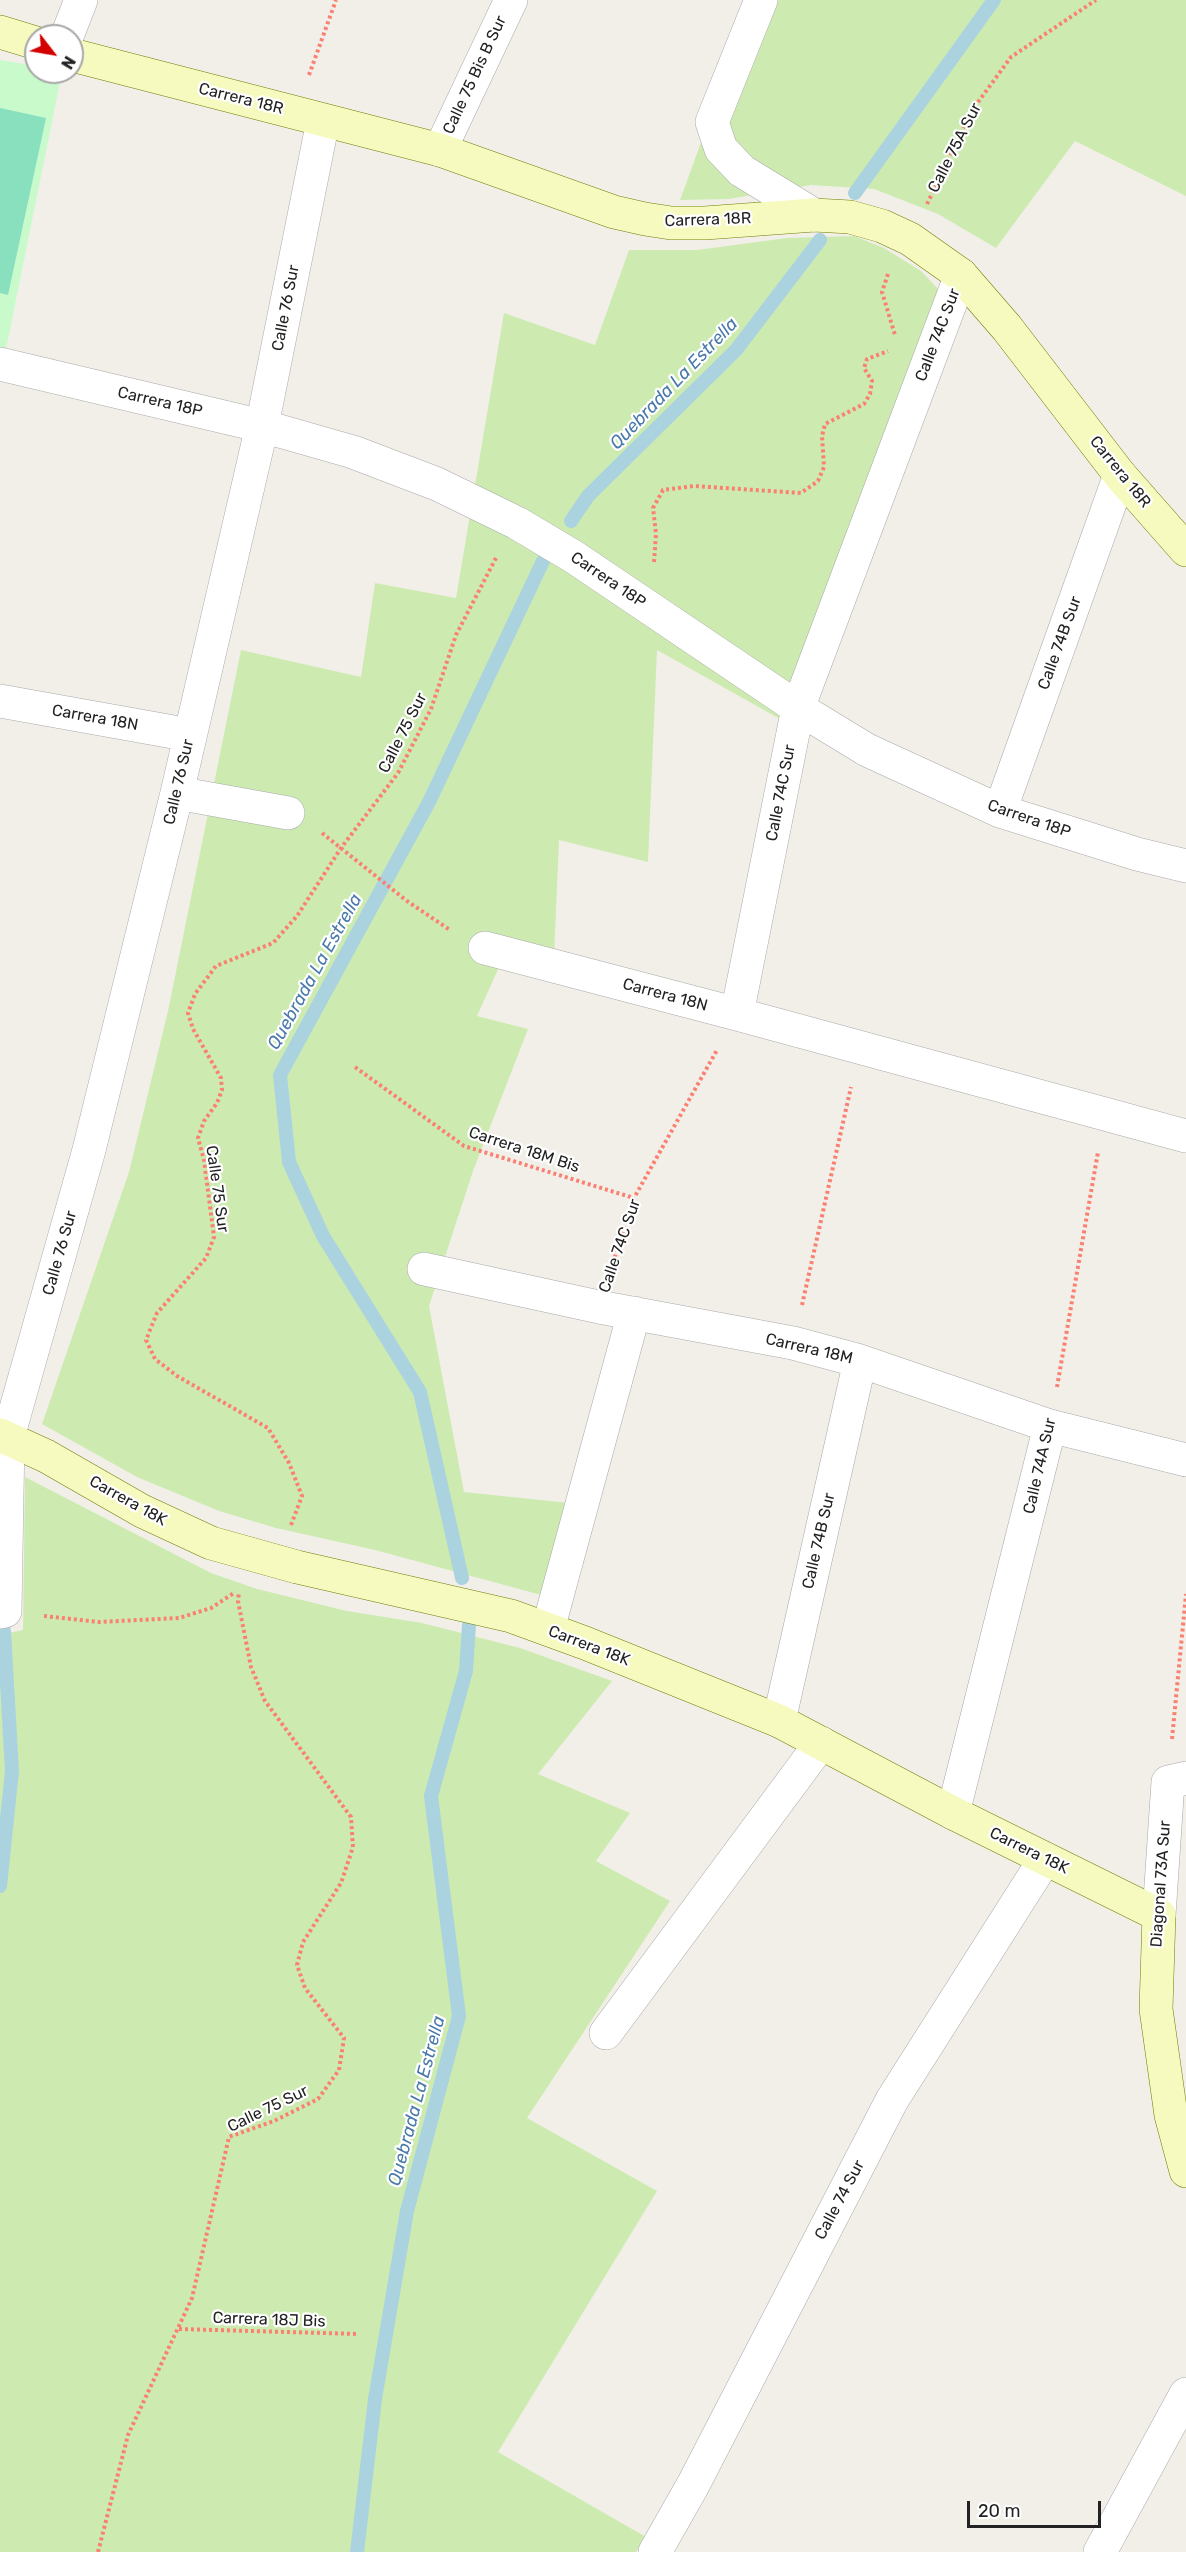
<!DOCTYPE html>
<html>
<head>
<meta charset="utf-8">
<style>
  body { margin:0 }
  #map { position:relative; width:1186px; height:2552px; overflow:hidden; background:#f2efe9; font-family:Rubik,sans-serif }
  canvas { display:block }
  .north { position:absolute; left:24px; top:24px; width:60px; height:60px; box-sizing:border-box; background:#fff; border:2px solid #a7a7a7; border-radius:50%; rotate:121deg; font-size:16px; font-weight:700; line-height:24px; text-align:center; color:#222 }
  .north::after { content:''; display:block; margin:auto; width:21px; height:27px; background:#d40000; clip-path:polygon(50% 0,100% 100%,50% 72%,0 100%) }
  .scale { position:absolute; left:967px; top:2501px; width:134px; height:27px; box-sizing:border-box; border:3px solid #222; border-top:0; padding-left:8px; font-size:18px; line-height:21px; white-space:nowrap; color:#222; -webkit-text-stroke:4px #fff; paint-order:stroke }
</style>
</head>
<body>
<div id="map">
<canvas width="1186" height="2552"></canvas>
<div class="north">N</div>
<div class="scale">20 m</div>
</div>
<script>
const context = document.querySelector('canvas').getContext('2d');
context.lineJoin = 'round';
function paint(path, color) {
  context.fillStyle = color;
  context.fill(path, 'evenodd');
}
function poly(rows) {
  const path = new Path2D();
  for (const r of rows) {
    path.moveTo(r[0], r[1]);
    for (let i = 2; i < r.length; i += 2) path.lineTo(r[i], r[i + 1]);
  }
  return path;
}
function stroke(path, color, width, dash) {
  context.strokeStyle = color;
  context.lineWidth = width;
  context.lineCap = dash ? 'butt' : 'round';
  context.setLineDash(dash || []);
  context.stroke(path);
}
function write(font, color, halo, rows, align = 'center') {
  context.font = font + ' Rubik,sans-serif';
  context.lineWidth = 4.5;
  context.setLineDash([]);
  context.textBaseline = 'middle';
  context.strokeStyle = halo;
  context.fillStyle = color;
  for (const [text, x, y, turn = 0] of rows) {
    context.save();
    context.translate(x, y);
    context.rotate((+turn || 0) * Math.PI / 180);
    context.textAlign = isNaN(turn) ? turn : align;
    if (halo) context.strokeText(text, 0, 0);
    context.fillText(text, 0, 0);
    context.restore();
  }
}
paint(poly([
  [753,0,1186,0,1186,196,1075,141,996,248,938,214,874,189,811,185,729,199,680,200],
  [854,236,884,248,921,271,939,290,780,719,657,650,648,862,559,840,553,980,500,965,477,1016,528,1029,473,1171,429,1306,464,1492,569,1503,545,1596,375,1550,276,1528,219,1511,137,1477,42,1424,129,1172,168,1011,241,650,361,677,375,583,456,598,504,313,595,345,629,250,697,250,787,238],
  [25,1477,211,1573,257,1589,347,1611,422,1623,520,1648,612,1681,538,1774,630,1813,596,1861,670,1901,527,2118,657,2191,498,2452,646,2537,636,2552,0,2552,0,1635,23,1630]
]), '#cdebb0');
paint(poly([
  [0,60,36,66,36,72,62,72,0,379]
]), '#c8facc');
paint(poly([
  [0,108,46,118,8,295,0,293]
]), '#88e0be');
stroke(poly([
  [855,193,994,0],
  [571,521,588,496,736,350,820,240],
  [462,1578,420,1392,323,1236,289,1162,280,1075,429,802,543,561],
  [0,1886,12,1771,4,1631],
  [357,2552,375,2399,407,2211,459,2016,431,1796,466,1671,469,1625]
]), '#aad3df', 14);
const street = poly([
  [761,0,712,122,721,149,742,171,814,215],
  [67,36,81,0],
  [440,150,511,0],
  [0,364,262,426,353,452,437,484,517,523,574,557,798,708,867,750,1000,811,1137,854,1186,866],
  [0,701,190,735],
  [177,793,288,813],
  [1000,811,1120,475],
  [485,948,737,1014,1186,1136],
  [737,1014,798,708,961,275],
  [424,1269,599,1307,793,1343,860,1361,1050,1426,1186,1460],
  [0,1612,5,1611,8,1437,89,1150,177,793,262,426,323,121],
  [548,1629,634,1313],
  [779,1721,860,1361],
  [953,1813,1050,1426],
  [1159,1915,1168,1782,1186,1778],
  [606,2033,821,1743],
  [655,2552,693,2485,892,2100,1045,1859],
  [1100,2552,1186,2394]
]);
const secondary = poly([
  [0,32,36,43],
  [72,55,440,150,614,212,645,219,671,223,705,223,814,215,850,217,882,226,910,239,961,275,1007,328,1120,475,1186,550],
  [0,1435,46,1456,142,1511,211,1543,297,1567,511,1616,585,1643,779,1721,953,1813,1159,1915,1156,2009,1171,2115,1186,2171]
]);
stroke(street, '#a9a9a9', 34);
stroke(secondary, '#707d05', 34);
stroke(poly([
  [309,75,336,0],
  [927,204,973,109,1011,57,1096,0],
  [888,274,882,292,895,335],
  [654,562,656,534,653,508,663,490,694,486,801,493,818,481,824,467,822,436,825,424,864,404,870,394,872,381,864,368,867,359,888,351],
  [322,833,407,901,450,930],
  [355,1067,464,1146,634,1198],
  [611,1269,634,1198,717,1050],
  [802,1305,851,1087],
  [1057,1387,1098,1152],
  [291,1525,302,1496,289,1463,268,1428,177,1376,155,1359,146,1340,157,1313,206,1258,214,1237,204,1160,198,1138,204,1121,217,1103,222,1090,221,1078,193,1029,188,1013,195,994,216,966,273,943,297,916,341,848,398,773,431,709,456,635,497,556],
  [44,1616,99,1622,179,1618,211,1608,234,1593],
  [1172,1739,1186,1594],
  [179,2329,359,2334],
  [98,2552,128,2435,192,2298,229,2137,274,2121,318,2099,339,2070,344,2038,305,1988,297,1965,303,1942,341,1883,353,1847,351,1817,265,1701,251,1667,238,1601,239,1592]
]), '#fa8072', 4, [3, 3]);
stroke(street, '#fff', 33);
stroke(secondary, '#f7fabf', 33);
write('16px', '#222', '#fff', [
  ["Calle 75 Bis B Sur",475,75,-65],
  ["Carrera 18R",241,99,14],
  ["Calle 75A Sur",955,148,-63],
  ["Carrera 18R",708,220,-2],
  ["Calle 76 Sur",286,308,-79],
  ["Calle 74C Sur",938,335,-69],
  ["Carrera 18P",160,402,13],
  ["Carrera 18R",1120,472,51],
  ["Carrera 18P",608,580,34],
  ["Calle 74B Sur",1060,643,-70],
  ["Carrera 18N",95,718,10],
  ["Calle 75 Sur",403,733,-63],
  ["Calle 76 Sur",179,782,-77],
  ["Calle 74C Sur",781,793,-79],
  ["Carrera 18P",1029,819,19],
  ["Carrera 18N",665,995,15],
  ["Carrera 18M Bis",524,1150,18],
  ["Calle 75 Sur",217,1189,82],
  ["Calle 74C Sur",620,1246,-71],
  ["Calle 76 Sur",60,1253,-74],
  ["Carrera 18M",809,1349,13],
  ["Calle 74A Sur",1040,1466,-77],
  ["Carrera 18K",128,1501,29],
  ["Calle 74B Sur",819,1541,-77],
  ["Carrera 18K",589,1646,21],
  ["Carrera 18K",1029,1851,26],
  ["Diagonal 73A Sur",1161,1884,-86],
  ["Calle 75 Sur",268,2109,-26],
  ["Calle 74 Sur",840,2200,-62],
  ["Carrera 18J Bis",269,2320,2]
]);
write('italic 18px', '#4a7aab', '#fff', [
  ["Quebrada La Estrella",674,384,-46],
  ["Quebrada La Estrella",315,972,-61],
  ["Quebrada La Estrella",417,2101,-75]
]);
</script>
</body>
</html>
